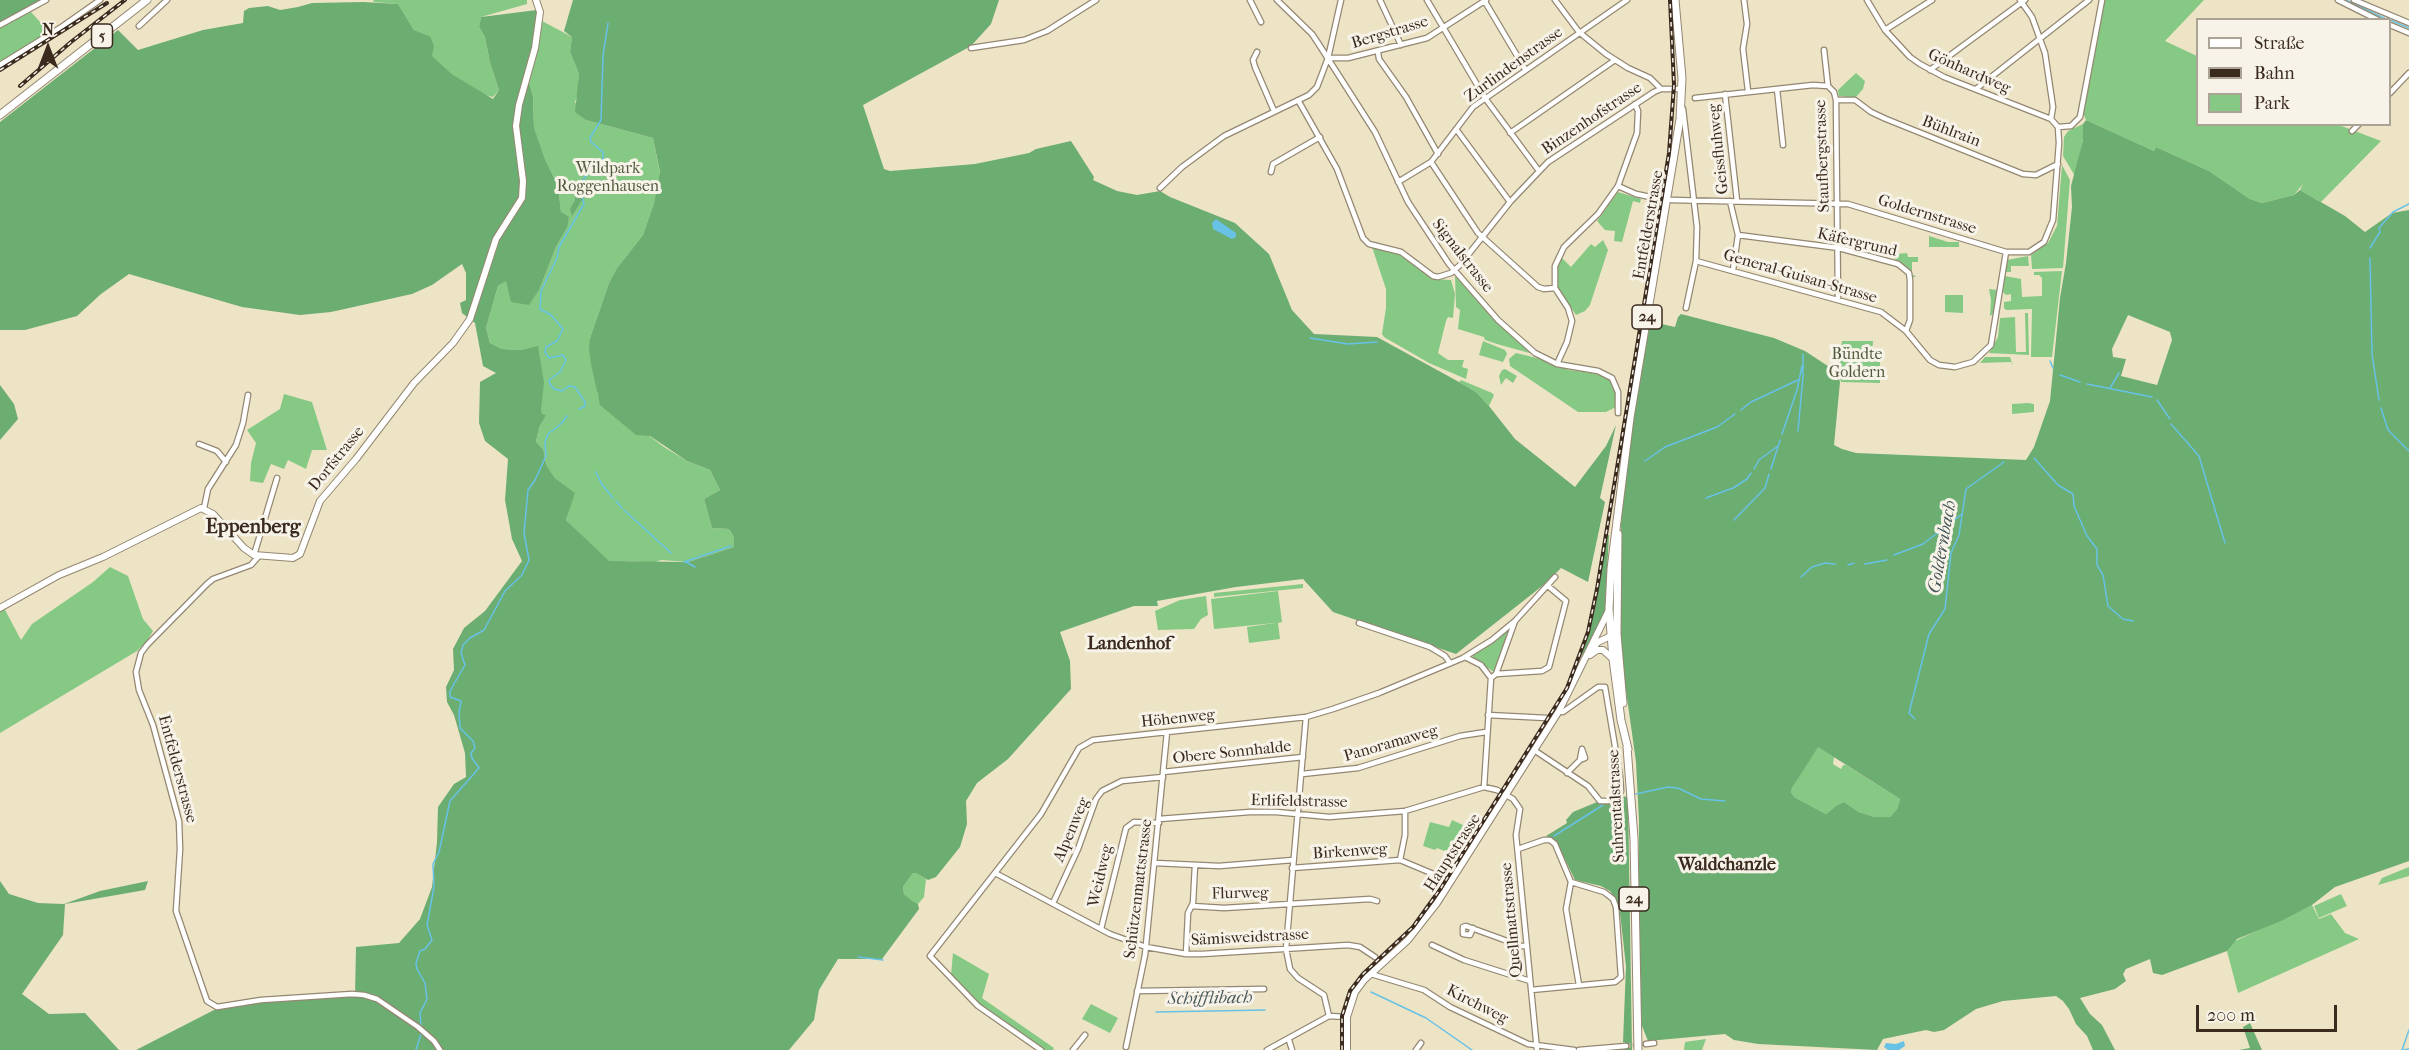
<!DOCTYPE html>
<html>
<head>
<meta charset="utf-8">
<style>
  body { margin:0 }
  #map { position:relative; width:2409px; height:1050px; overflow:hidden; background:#ede4c6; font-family:"IM FELL French Canon",serif }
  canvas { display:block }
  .legend { position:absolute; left:2196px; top:18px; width:195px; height:108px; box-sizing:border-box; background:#f7f3e8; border:2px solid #aca397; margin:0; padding:8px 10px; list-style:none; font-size:18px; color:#3b2a1e }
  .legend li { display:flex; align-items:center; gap:12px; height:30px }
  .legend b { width:30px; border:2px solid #aca397 }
  .north { position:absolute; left:18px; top:18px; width:60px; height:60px; -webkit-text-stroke:4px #f7f3e8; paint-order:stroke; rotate:0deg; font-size:16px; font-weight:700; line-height:24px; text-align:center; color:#3b2a1e }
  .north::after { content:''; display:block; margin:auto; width:21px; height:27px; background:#3b2a1e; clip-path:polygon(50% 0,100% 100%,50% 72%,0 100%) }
  .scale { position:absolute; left:2196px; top:1005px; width:141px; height:27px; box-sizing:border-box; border:3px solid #3b2a1e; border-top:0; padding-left:8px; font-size:18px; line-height:21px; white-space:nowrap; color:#3b2a1e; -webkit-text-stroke:4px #f7f3e8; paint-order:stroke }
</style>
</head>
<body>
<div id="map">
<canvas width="2409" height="1050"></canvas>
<ul class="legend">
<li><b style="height:8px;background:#fff"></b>Straße</li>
<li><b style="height:8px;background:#3b2a1e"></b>Bahn</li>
<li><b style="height:16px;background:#85c984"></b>Park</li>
</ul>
<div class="north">N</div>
<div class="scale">200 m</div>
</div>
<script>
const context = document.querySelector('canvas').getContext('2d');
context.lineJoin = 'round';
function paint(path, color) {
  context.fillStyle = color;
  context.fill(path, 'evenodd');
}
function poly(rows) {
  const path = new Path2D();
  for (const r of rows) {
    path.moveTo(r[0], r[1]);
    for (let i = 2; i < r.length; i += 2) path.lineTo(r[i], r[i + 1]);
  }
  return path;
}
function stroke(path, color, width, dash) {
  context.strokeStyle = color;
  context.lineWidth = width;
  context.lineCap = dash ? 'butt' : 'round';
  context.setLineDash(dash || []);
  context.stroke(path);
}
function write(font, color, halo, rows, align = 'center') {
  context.font = font + ' "IM FELL French Canon",serif';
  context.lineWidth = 6;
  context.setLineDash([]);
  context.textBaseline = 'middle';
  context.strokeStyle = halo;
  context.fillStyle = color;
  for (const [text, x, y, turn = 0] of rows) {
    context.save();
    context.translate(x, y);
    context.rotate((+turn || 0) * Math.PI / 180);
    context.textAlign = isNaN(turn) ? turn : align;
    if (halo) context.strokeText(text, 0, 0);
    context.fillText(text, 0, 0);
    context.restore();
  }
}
paint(poly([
  [373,0,527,0,527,4,481,17,479,27,485,37,490,63,499,90,493,97,485,95,452,74,431,56,430,36,414,30,398,4,374,2],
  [2102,0,2204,0,2165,41,2197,56,2198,124,2339,125,2381,141,2321,202,2300,190,2303,184,2294,195,2262,203,2250,199,2209,171,2156,147,2154,151,2086,120,2082,110],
  [31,12,50,33,0,63,0,27],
  [542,21,572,37,570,52,579,74,578,94,575,102,586,120,653,138,660,173,654,203,643,235,617,268,609,283,590,338,598,397,664,447,687,461,710,470,720,490,704,499,712,528,729,529,734,537,734,547,688,562,661,560,653,563,632,561,609,562,566,520,574,493,555,478,547,466,545,456,536,443,541,410,538,347,521,350,502,349,490,343,486,328,498,286,507,280,540,288,556,247,567,228,561,212,558,186,545,159,534,127,533,96,529,82],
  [1856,73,1865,81,1863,89,1855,98,1839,96,1838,90],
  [2083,124,2083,139,2075,176,2063,156,2064,137,2068,131],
  [2062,165,2070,180,2063,268,2032,269,2031,255,2048,243,2057,226],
  [1618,192,1641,199,1640,203,1633,201,1622,242,1614,241,1615,231,1605,230,1597,221],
  [1929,236,1948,242,1959,242,1959,247,1929,247],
  [1603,240,1608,250,1590,305,1585,311,1576,315,1558,289,1555,280,1558,263,1561,257,1571,267,1591,244,1595,247],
  [1372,247,1395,252,1434,279,1451,280,1455,294,1453,318,1448,317,1446,321,1438,353,1448,360,1464,360,1462,367,1468,369,1466,379,1429,363,1384,337,1382,334,1386,308,1386,289],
  [1907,253,1908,257,1918,257,1918,262,1912,262,1912,275,1916,276,1915,277,1912,277,1907,268,1894,258,1897,254],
  [2028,256,2029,266,2011,266,2011,272,2005,272,2007,260],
  [2062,271,2052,357,2031,357,2032,309,2006,310,2004,308,2004,302,2011,301,2011,294,2006,295,2003,292,2005,276,2021,279,2022,297,2042,296,2042,278,2039,275,2034,275,2034,272],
  [1455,276,1499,324,1533,354,1497,344,1485,340,1484,337,1458,329,1460,310,1456,307],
  [1989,289,1997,290,1994,313,1990,316,1991,300],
  [1945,295,1963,295,1963,313,1945,312],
  [2025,313,2028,313,2029,355,1989,353,1998,337,2000,318,2015,317,2016,352,2026,352],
  [1483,341,1505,350,1507,354,1503,362,1479,355],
  [1842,341,1873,341,1872,358,1880,359,1880,383,1841,382,1838,371],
  [1516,353,1541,359,1569,370,1600,374,1610,379,1614,385,1617,395,1616,407,1606,412,1578,412,1510,366,1509,359],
  [1985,357,2010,357,2013,366,2011,362,1980,363],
  [1505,369,1517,376,1513,383,1506,378,1501,385,1499,376,1502,370],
  [1461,380,1492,393,1494,395,1489,406,1476,392,1459,382],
  [284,394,312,402,327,450,312,450,306,469,288,460,284,469,271,464,263,483,250,481,251,463,256,443,247,430,280,409],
  [2028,403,2034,404,2034,412,2012,414,2012,404],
  [110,567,128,576,143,619,153,631,147,641,137,651,0,733,0,610,4,608,21,640,32,624,93,582],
  [1303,584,1303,588,1214,597,1214,593],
  [1278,591,1282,622,1278,623,1280,639,1249,643,1247,627,1275,623,1214,629,1211,599],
  [1206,596,1208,615,1201,619,1194,629,1158,630,1155,611,1180,600],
  [1508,630,1510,633,1494,672,1472,658,1473,655,1495,642],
  [1817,746,1834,757,1833,764,1841,769,1843,765,1846,765,1900,799,1897,809,1890,817,1875,817,1859,812,1844,802,1837,805,1826,814,1794,797,1791,792,1792,788],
  [1452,820,1474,830,1457,856,1437,848,1435,850,1423,846,1430,822,1449,827],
  [2409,867,2409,876,2378,885,2382,878],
  [913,873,916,873,926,879,924,897,918,904,911,901,904,894,903,887],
  [2341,894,2347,906,2319,918,2314,906],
  [2312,905,2319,919,2331,914,2345,933,2359,939,2238,993,2227,951,2233,942],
  [953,953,989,974,982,998,1054,1048,1053,1050,1045,1050,981,1007,951,975],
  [1091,1004,1118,1018,1110,1033,1082,1019],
  [1706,1039,1702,1050,1684,1050,1685,1042]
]), '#85c984');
paint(poly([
  [0,0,43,0,0,23],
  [573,0,999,0,991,24,971,46,863,105,884,169,890,171,975,164,1029,153,1036,149,1071,141,1094,177,1093,180,1117,191,1137,195,1160,191,1170,197,1235,223,1269,254,1292,310,1314,334,1377,337,1459,382,1476,392,1489,406,1515,439,1575,487,1606,446,1616,425,1600,498,1605,502,1588,582,1561,568,1546,583,1456,654,1333,612,1303,579,1236,587,1157,601,1158,606,1134,606,1060,632,1070,661,1071,689,1008,759,977,783,966,801,967,824,960,847,936,877,928,880,916,873,913,873,903,887,904,894,912,901,918,904,919,909,882,959,838,959,819,990,814,1020,789,1050,136,1050,214,1010,255,1003,355,996,356,947,399,943,420,919,432,887,437,842,438,807,454,784,466,777,465,753,454,715,447,702,446,687,454,670,453,649,464,628,485,611,522,561,512,539,505,500,508,459,485,441,479,423,480,382,496,373,483,366,475,323,462,313,460,303,466,300,466,273,462,264,432,285,412,294,331,312,300,315,242,307,129,274,101,294,77,316,25,330,0,330,0,122,118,30,138,50,203,30,243,23,244,11,249,8,268,6,280,10,298,7,312,3,364,2,398,4,414,30,430,36,434,46,432,56,452,74,493,99,499,90,490,63,485,37,479,27,481,17,537,10,542,21,529,82,533,96,534,127,545,159,558,186,561,212,569,217,567,228,556,247,540,288,529,305,511,302,506,281,498,286,486,328,490,343,502,349,521,350,538,346,544,383,541,410,542,414,546,415,539,427,536,442,543,450,547,466,555,478,575,493,566,520,609,561,688,562,734,547,734,537,729,529,712,528,704,499,720,490,710,470,687,461,650,436,636,435,600,405,591,364,589,349,590,338,609,283,617,268,643,235,654,203,660,172,653,138,586,120,575,112,579,74,570,52,572,37,564,31],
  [2086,120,2154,151,2156,147,2209,171,2250,199,2262,203,2294,195,2300,190,2345,216,2365,232,2392,213,2409,210,2409,861,2335,887,2312,905,2281,921,2237,939,2227,951,2162,975,2153,973,2150,959,2126,969,2123,974,2126,981,2115,989,2080,998,2090,1014,2102,1025,2115,1050,2093,1050,2087,1036,2076,1024,2069,1009,2063,1001,2056,996,2003,1001,1976,1009,1944,1030,1934,1032,1926,1030,1883,1039,1877,1050,1758,1044,1734,1040,1725,1034,1648,1041,1642,1026,1638,960,1639,821,1636,762,1623,669,1620,631,1621,525,1625,464,1653,307,1658,308,1657,323,1675,327,1678,317,1681,314,1774,338,1805,351,1837,372,1840,382,1834,445,1842,449,1856,453,2026,460,2034,447,2050,401,2060,298,2066,263,2072,207,2071,186,2083,140,2083,124],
  [2128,315,2170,332,2172,340,2157,385,2121,376,2126,359,2113,357,2112,349],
  [1818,747,1900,799,1897,809,1890,817,1875,817,1859,812,1844,802,1837,805,1826,814,1794,797,1791,792,1792,788],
  [576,189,584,197,572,216,570,209,575,200],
  [0,385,14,404,18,419,0,440],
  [1607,535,1609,535,1605,609,1602,619,1581,658,1596,602],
  [1622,796,1628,797,1632,1050,1623,1050,1626,1048,1626,1043,1623,1042,1626,966,1619,904,1610,891,1601,886,1575,880,1556,841,1546,836,1567,823,1566,820,1573,812,1597,802,1611,803],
  [0,881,9,894,38,903,64,904,100,891,148,881,145,890,65,904,63,935,22,994,49,1014,85,1013,119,1050,0,1050],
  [2250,1023,2262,1050,2239,1050,2250,1048,2243,1027]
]), '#6cad72');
paint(poly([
  [1216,219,1236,233,1236,237,1232,239,1213,229,1212,223],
  [1904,1041,1905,1046,1899,1050,1888,1050,1884,1047,1886,1043,1896,1044]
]), '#67c2e5');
stroke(poly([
  [2346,0,2388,20],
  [2390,20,2409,28],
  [2370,248,2380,232,2379,228,2393,212,2409,204],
  [2370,258,2372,354,2379,400],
  [1310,338,1348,344,1377,342],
  [2050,361,2053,368],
  [2060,375,2080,382],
  [2087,384,2152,397],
  [2110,388,2119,373],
  [2157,400,2170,419],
  [2381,408,2388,430,2409,451],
  [579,409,585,406,585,402,575,387,569,386,562,391,554,389,550,384,549,380,560,372,566,360,563,355,549,358,545,352,546,347,557,341,563,329,551,315,540,309,541,291,557,258,559,247,584,204,580,190,580,183,589,173,597,168,603,159,603,152,591,142,590,138,601,120,603,56,608,23],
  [1741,410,1751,402,1798,380],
  [2171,424,2199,456,2225,543],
  [1798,431,1803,376,1803,354],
  [1782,434,1797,390,1802,366],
  [2034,458,2058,485,2073,494,2074,506,2087,536,2097,549,2097,565,2103,575,2108,606,2123,619,2133,621],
  [1645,461,1665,447,1717,427,1735,414],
  [1754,469,1759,460,1778,446],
  [1771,469,1780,440],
  [596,472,601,483,613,498],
  [1706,498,1733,488,1747,479,1751,473],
  [616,501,622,508],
  [624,510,671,553],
  [1734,520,1765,488,1769,474],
  [1894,555,1923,544,1962,514],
  [684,562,731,546],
  [686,562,695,567],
  [1865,564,1887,560],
  [1848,565,1854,563],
  [1801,577,1812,567,1825,563,1835,564],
  [1915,719,1909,713,1929,634,1945,609,1951,553,1959,535,1966,489,2004,462],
  [1636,794,1668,787,1678,788,1701,799,1725,801],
  [1554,836,1603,805],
  [858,957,883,960],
  [1371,992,1426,1018,1472,1050],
  [1156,1012,1265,1010],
  [421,1027,420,1013,427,999,425,983,417,969,416,963,420,951,425,949,432,940,427,925,434,887,433,864,439,852,450,801,479,768,472,758,471,753,475,748,473,741,460,728,459,712,461,701,450,697,450,691,465,665,461,653,463,645,470,638,484,630,505,591,522,575,529,560,524,533,528,490,535,480,546,456,545,442,548,434,562,423,567,416],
  [416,1050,421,1034],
  [2402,1050,2409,1030],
  [2403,1050,2409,1049]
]), '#67c2e5', 1.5);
stroke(poly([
  [1626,1046,1646,1044]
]), '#c9bfa4', 4.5, [4.5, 2]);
const street = poly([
  [1250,0,1261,22],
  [1277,0,1312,34,1318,43,1375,132,1408,202,1449,264,1498,320,1535,353,1557,364,1598,371,1612,378,1618,392,1618,413],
  [1380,0,1401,45],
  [1427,0,1485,98,1539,171],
  [1484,0,1525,69],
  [1555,0,1579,32,1606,54,1628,68,1650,78,1661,89],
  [1744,0,1747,24,1743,49,1748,91],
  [1867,0,1885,30,1910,57,1920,64,1944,77,2051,119],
  [2020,0,2032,17,2045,53,2053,107,2051,119],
  [2338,0,2378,20],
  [2354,0,2409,23],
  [0,25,46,0],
  [2390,25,2409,33],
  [139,26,167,0],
  [1885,30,1932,0],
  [971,48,1024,40,1047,31,1096,0],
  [1824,50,1828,86],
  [1257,52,1253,60,1255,67,1274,111],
  [1378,52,1379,59,1406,97,1438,154],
  [1329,58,1348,58,1427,38,1486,0],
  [0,65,60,28,100,0],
  [1930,70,2025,0],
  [1828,86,1834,92,1836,100,1838,299],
  [1777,89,1783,145],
  [1976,89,2089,0],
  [2390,93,2409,73],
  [1725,94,1737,201],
  [1695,98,1813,85,1828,86],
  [1298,100,1337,169,1363,238,1369,244,1401,252,1433,276,1438,277,1451,273,1460,265,1510,202,1548,162,1654,92,1661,89,1682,89],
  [1836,100,1855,100,1871,112,1886,119,2023,174,2036,175,2058,164],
  [1683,109,1697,227,1696,261,1686,308],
  [2058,127,2071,126,2080,117,2102,0],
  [1456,129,1510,202],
  [2352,131,2359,124],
  [1510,133,1615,60],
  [1431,162,1478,233,1538,287,1544,289,1555,288],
  [1271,172,1273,164,1320,137],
  [1398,182,1431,162,1473,107,1627,0],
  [1618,186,1636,194,1660,199],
  [1160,188,1182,167,1224,136,1309,95,1317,87,1328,58,1341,0],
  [1671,200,1848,204,2006,252,2029,252,2044,242,2053,220,2059,143,2058,127,2051,119],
  [1730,201,1738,235,1733,270],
  [1738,235,1839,248,1898,264,1909,273,1910,280,1910,320,1906,331],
  [1696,261,1881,312,1906,331,1930,360,1939,365,1955,367,1973,362,1991,345,2006,252],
  [1557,364,1567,342,1572,321,1568,308,1555,288,1555,266,1564,247,1598,214,1618,186,1637,133,1638,111,1635,104],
  [199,444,217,451,226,462],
  [204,508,208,489,236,445,243,423,248,395],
  [254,555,277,478],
  [258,557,251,565,213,579,207,584,147,645,141,653,136,672,139,690,153,725,179,821,180,849,176,911,207,1001,217,1007,261,1000,352,994,364,995,377,999,418,1027,434,1041,440,1050],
  [1359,623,1430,647,1445,656,1450,663],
  [1465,657,1481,665,1491,678],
  [1496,674,1542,671,1549,667,1566,601,1548,586],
  [1488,715,1547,718],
  [1306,717,1286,949,1290,969,1298,978,1324,995,1329,1016],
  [1534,750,1588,786,1600,801,1610,801,1619,796,1621,791,1620,776,1605,687,1598,687,1563,712,1559,711],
  [1163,772,1303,757],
  [1567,773,1580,760,1582,749,1585,758,1580,760],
  [1302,774,1358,768,1460,736,1486,732],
  [1484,787,1491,678,1496,674,1515,621,1555,577],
  [1159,819,1250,812,1276,812,1329,817,1405,811,1484,787,1497,790,1513,799,1520,809,1516,835,1537,1050],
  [1518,849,1544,840,1550,840,1555,844,1571,882,1566,909,1579,985],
  [1400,860,1405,835,1405,811],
  [1155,863,1219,866,1293,860],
  [1292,868,1400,860,1443,878],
  [997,874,1110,934,1146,947,1186,954,1202,954,1348,945,1360,947,1375,957],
  [1053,903,1078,849,1096,799,1102,791,1122,781,1163,777],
  [1192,906,1224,908,1370,899,1377,901],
  [1473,928,1470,935,1463,934,1463,927,1466,926,1521,946,1527,946],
  [1101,929,1126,828,1134,822,1159,823],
  [1432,945,1464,960,1530,981],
  [1186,954,1188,913,1193,903,1195,865],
  [1371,974,1424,990,1450,1007,1528,1044,1574,1050],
  [1531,990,1615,982,1621,977,1616,907,1613,899,1604,892,1571,882],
  [1137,991,1264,989],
  [1289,1040,1292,1050],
  [1646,1044,1654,1043],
  [1126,1047,1145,955,1167,732],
  [1041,1050,978,1006,930,956,1041,814,1079,748,1093,740,1306,717,1333,709,1379,693,1463,658,1492,640,1515,621],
  [1073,1050,1085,1035],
  [1267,1050,1329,1016,1347,1017],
  [1416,1050,1421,1043],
  [1579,1050,1626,1046]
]);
const secondary = poly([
  [0,608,59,575,103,557,201,508,213,514,244,548,254,555,293,558,300,554,320,501,356,459,414,383,453,343,470,319,496,239,522,198,523,181,516,126,519,105,535,48,540,12,536,0],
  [1590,651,1598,642,1613,635],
  [1590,655,1597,650,1603,650,1613,659],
  [1347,1050,1347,1017,1355,992,1364,980,1408,940,1437,903,1559,711,1608,612]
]);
const primary = poly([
  [0,115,147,0],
  [1618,534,1617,634,1623,703],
  [1627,747,1634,838,1638,1050],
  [1628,749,1621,720,1613,659,1609,609,1611,569,1630,418,1680,119,1682,78,1675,0]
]);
stroke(street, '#948772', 7);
stroke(secondary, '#948772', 8);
stroke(primary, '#948772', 9);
stroke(street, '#fff', 4.5);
stroke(secondary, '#fff', 6);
stroke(primary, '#fff', 7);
const rail = poly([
  [0,70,107,3],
  [20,86,71,42,125,0],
  [1342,1050,1342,1016,1350,991,1363,974,1413,927,1441,888,1567,688,1588,632,1597,589,1669,153,1674,85,1670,0]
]);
stroke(rail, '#3b2a1e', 4);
stroke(rail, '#f7f3e8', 1.5, [4.5]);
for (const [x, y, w] of [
  [102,36,21],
  [1647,317,30],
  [1634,899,30]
]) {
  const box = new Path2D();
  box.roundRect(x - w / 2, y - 12, w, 24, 4.5);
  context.fillStyle = '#f7f3e8';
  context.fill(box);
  stroke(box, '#3b2a1e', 1.5);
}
write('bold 15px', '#3b2a1e', null, [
  ["5",102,36],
  ["24",1647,317],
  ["24",1634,899]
]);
write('16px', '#3b2a1e', '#f7f3e8', [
  ["Bergstrasse",1390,33,-17],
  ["Zurlindenstrasse",1514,65,-36],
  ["Gönhardweg",1969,72,24],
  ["Binzenhofstrasse",1592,119,-34],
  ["Bühlrain",1951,132,21],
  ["Geissfluhweg",1719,149,-96],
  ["Staufbergstrasse",1823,156,-92],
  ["Goldernstrasse",1927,215,17],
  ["Entfelderstrasse",1649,225,-80],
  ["Käfergrund",1857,243,13],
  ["Signalstrasse",1462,256,52],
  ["General-Guisan-Strasse",1800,277,16],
  ["Dorfstrasse",337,459,-51],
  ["Höhenweg",1178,719,-6],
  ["Panoramaweg",1391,744,-16],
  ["Obere Sonnhalde",1232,753,-6],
  ["Entfelderstrasse",177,769,75],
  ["Erlifeldstrasse",1299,802,1],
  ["Suhrentalstrasse",1617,806,-93],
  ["Alpenweg",1072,830,-67],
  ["Birkenweg",1350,852,-4],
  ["Hauptstrasse",1453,853,-57],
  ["Weidweg",1101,876,-77],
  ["Schützenmattstrasse",1139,889,-83],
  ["Flurweg",1240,894,-1],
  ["Quellmattstrasse",1512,920,-95],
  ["Sämisweidstrasse",1250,938,-3],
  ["Kirchweg",1477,1005,27]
]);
write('16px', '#515a3d', '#f7f3e8', [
  ["Wildpark",608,169],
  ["Roggenhausen",608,187],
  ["Bündte",1857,355],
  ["Goldern",1857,373]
]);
write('italic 18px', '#48585a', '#f7f3e8', [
  ["Goldernbach",1943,547,-80],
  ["Schifflibach",1210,999,-1]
]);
write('bold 18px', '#3b2a1e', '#f7f3e8', [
  ["Landenhof",1129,645],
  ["Waldchanzle",1727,866]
]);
write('bold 20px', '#3b2a1e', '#f7f3e8', [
  ["Eppenberg",253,528]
]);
</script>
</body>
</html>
